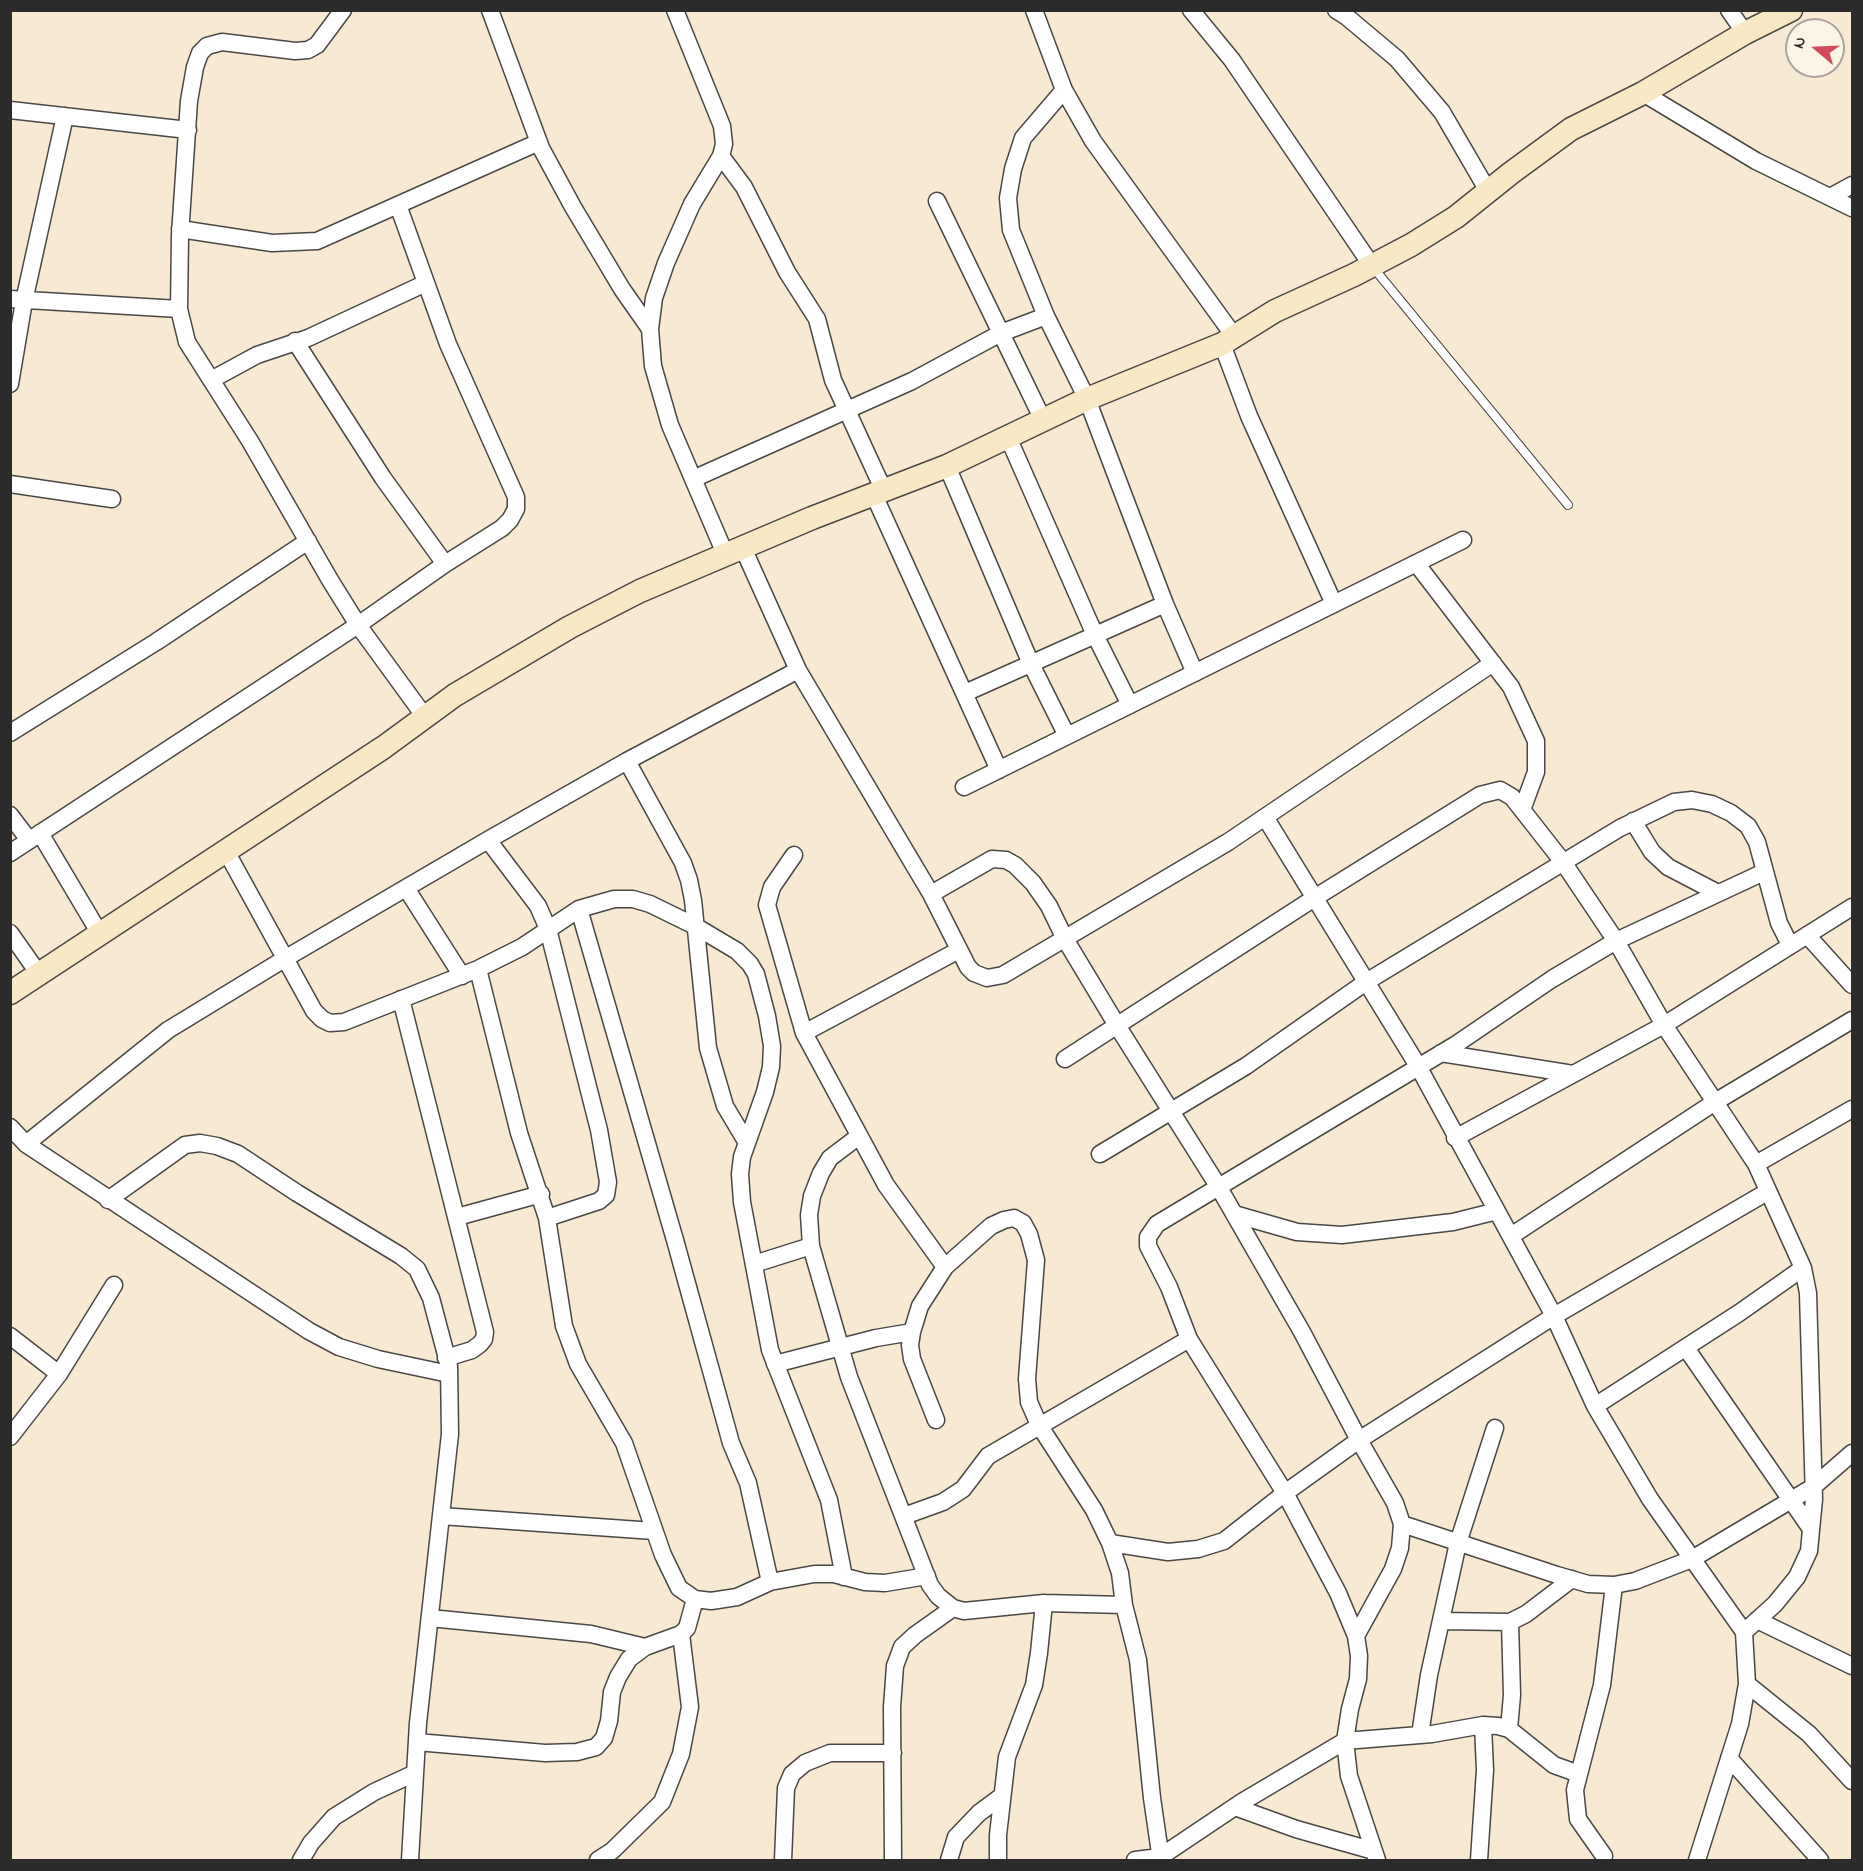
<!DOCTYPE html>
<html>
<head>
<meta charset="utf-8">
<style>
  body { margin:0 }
  #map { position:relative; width:1863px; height:1871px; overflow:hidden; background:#f7e9d2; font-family:"Indie Flower",sans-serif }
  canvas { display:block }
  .frame { position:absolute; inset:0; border:12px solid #2b2b2b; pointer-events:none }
  .north { position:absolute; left:1785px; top:18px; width:60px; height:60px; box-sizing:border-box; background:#fcf5e5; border:2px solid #a8a49b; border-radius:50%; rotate:289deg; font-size:16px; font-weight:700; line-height:24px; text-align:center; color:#2b2b2b }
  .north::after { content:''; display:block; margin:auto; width:21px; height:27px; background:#d1495b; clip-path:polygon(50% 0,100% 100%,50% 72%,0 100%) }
</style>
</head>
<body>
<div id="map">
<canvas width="1863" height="1871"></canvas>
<div class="frame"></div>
<div class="north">N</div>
</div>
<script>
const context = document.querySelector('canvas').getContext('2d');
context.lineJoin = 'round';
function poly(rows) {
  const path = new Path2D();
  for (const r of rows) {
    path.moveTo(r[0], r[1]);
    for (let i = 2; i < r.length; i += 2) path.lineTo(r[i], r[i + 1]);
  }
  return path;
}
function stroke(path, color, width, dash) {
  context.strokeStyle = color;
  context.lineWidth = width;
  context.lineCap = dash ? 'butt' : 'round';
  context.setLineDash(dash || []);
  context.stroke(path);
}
const lane = poly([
  [1372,266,1568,505]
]);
const street = poly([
  [343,10,317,45,308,50,295,51,222,42,207,46,200,53,195,67,189,101,180,235,179,309,187,342,250,441,330,580,358,625,425,717],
  [490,10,541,148,573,207,622,289,650,329],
  [675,10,722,126,724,144,721,156,692,204,666,263,654,298,650,329,653,366,670,425,726,556],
  [1034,10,1064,90,1093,141,1234,336],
  [1191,10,1232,60,1372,266],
  [1336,10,1347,17,1397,59,1442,112,1488,191],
  [1729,10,1745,33],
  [1064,90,1023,138,1013,169,1008,198,1011,230,1046,316,1087,399,1165,604,1195,673],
  [1643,93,1756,161,1852,208],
  [10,110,188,130],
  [721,156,744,187,787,272,817,319,833,380,884,491],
  [1830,197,1852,185],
  [937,201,1043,420],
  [180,229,272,243,317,241,539,142],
  [10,299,179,309],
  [295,341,383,478,445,564],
  [1222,344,1249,416,1334,604],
  [211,380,257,355,308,338,426,283],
  [10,384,24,301,65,116],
  [1008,437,1095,635,1130,705],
  [947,466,1031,664,1067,736],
  [693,479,912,381,1001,333,1046,316],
  [10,484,112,499],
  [874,495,999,770],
  [743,548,798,670,931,894,968,967,974,973,987,978,1003,975,1228,842,1493,663],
  [1416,563,1511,687,1536,741,1536,772,1522,810],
  [965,693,1165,604],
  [10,733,156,642,308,541],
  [627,761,683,863,689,880,693,900,708,1048,725,1106,747,1143],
  [964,787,1463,540],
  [10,815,29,840],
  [1265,817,1418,1066,1554,1316,1595,1406,1650,1499,1744,1632,1747,1684,1740,1724,1697,1860],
  [1633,821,1652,852,1668,867,1718,893],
  [40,833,100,934],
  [488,840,538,906,548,929,599,1130,608,1182,606,1195,599,1201,547,1218],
  [226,851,314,1011,322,1019,330,1023,344,1022,478,969,522,947,579,909,614,899,633,899,650,904,695,926,737,951,750,964,756,974,767,1016,772,1046,771,1067,765,1092,742,1157,740,1174,742,1202,770,1350,829,1500,844,1577],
  [10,853,358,625,445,564,502,528,510,520,516,509,516,497,448,344,398,205],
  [794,855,772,887,767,905,804,1033,886,1185,945,1267],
  [406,888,462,976],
  [931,894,992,859,1006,860,1015,865,1033,883,1049,906,1065,939,1118,1027,1218,1186,1302,1332,1359,1440,1395,1503,1402,1524,1400,1548,1393,1569,1356,1636],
  [579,909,675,1240,731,1443,748,1483,770,1582],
  [10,933,39,974],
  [1807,935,1852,985],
  [478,969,519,1133,547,1218,564,1326,578,1364,624,1443,663,1555,679,1588,695,1599,711,1601,737,1597,770,1582,814,1574,834,1574,865,1582,885,1583,927,1576],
  [401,999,485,1332,484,1339,480,1344,472,1350,446,1358],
  [804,1033,959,950],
  [1441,1053,1573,1074],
  [1065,1059,1316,897,1480,795,1500,790,1512,797,1563,862,1616,941,1664,1025,1756,1164,1803,1268,1808,1293,1814,1499,1809,1551,1797,1577,1775,1604,1744,1632],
  [10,1127,26,1144,309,1331,339,1347,378,1359,449,1374],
  [859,1136,830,1158,821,1173,812,1196,809,1215,811,1246,849,1377,930,1585,938,1596,953,1608,964,1611,1044,1603,1124,1605],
  [1455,1138,1664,1025,1852,907],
  [26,1144,168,1030,286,958,488,840,627,761,798,670],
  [1100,1154,1246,1066,1366,982,1620,828,1674,802,1692,800,1712,804,1731,813,1748,826,1757,842,1779,923,1790,945],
  [1756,1164,1852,1109],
  [108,1200,185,1145,200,1143,217,1146,238,1154,297,1193,401,1256,417,1269,431,1298,449,1366,450,1434,418,1723,410,1860],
  [1234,1214,1297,1232,1342,1235,1453,1222,1497,1211],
  [457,1217,541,1194],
  [1511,1236,1715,1102,1852,1020],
  [754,1264,811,1246],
  [10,1336,59,1374],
  [1686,1348,1811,1529],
  [775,1364,876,1338,912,1332],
  [1595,1406,1739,1313,1803,1268],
  [936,1420,912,1359,910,1345,912,1332,920,1306,945,1267,991,1226,1004,1220,1014,1218,1023,1223,1029,1234,1036,1260,1027,1379,1029,1402,1039,1425,1094,1510,1110,1543,1120,1573,1124,1605,1138,1660,1152,1798,1161,1860],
  [10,1437,59,1374,114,1285],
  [441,1516,654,1531],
  [904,1516,943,1502,963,1489,988,1456,1189,1339],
  [1402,1524,1557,1575,1588,1584,1614,1585,1635,1581,1692,1559,1813,1487,1852,1453],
  [1110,1543,1168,1552,1198,1549,1224,1541,1285,1493,1359,1440,1554,1316,1767,1192],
  [430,1618,591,1634,645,1647],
  [1757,1620,1852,1666],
  [1441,1621,1510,1622,1526,1614,1572,1579],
  [1747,1684,1809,1734,1852,1781],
  [1509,1729,1512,1695,1510,1622],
  [1420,1735,1429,1675,1458,1543,1495,1428],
  [417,1742,545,1753,577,1752,596,1747,604,1738,609,1721,612,1692,618,1677,629,1659,645,1647,681,1634,687,1628,695,1599],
  [1729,1758,1820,1860],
  [1235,1807,1296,1829,1374,1851],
  [1604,1856,1578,1819,1575,1790,1602,1685,1614,1585],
  [301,1860,311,1843,334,1817,374,1792,415,1773],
  [598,1860,612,1851,662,1802,681,1754,690,1707,681,1634],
  [783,1860,786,1788,792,1774,805,1763,830,1753,893,1753],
  [893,1860,892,1707,895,1666,902,1647,915,1635,953,1608],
  [949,1860,956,1837,979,1813,1002,1796],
  [998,1860,998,1835,1007,1757,1034,1685,1039,1653,1044,1603],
  [1135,1860,1160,1857,1242,1802,1345,1741,1432,1734,1483,1725,1498,1726,1509,1729,1554,1765,1579,1774],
  [1377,1860,1349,1776,1345,1741,1350,1709,1358,1679,1359,1656,1356,1636,1338,1593,1285,1493,1189,1339,1169,1287,1148,1246,1148,1237,1157,1224,1455,1045,1552,979,1616,941,1764,872],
  [1479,1860,1485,1770,1483,1725]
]);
const secondary = poly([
  [10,993,384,747,455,695,570,627,640,591,812,518,947,466,1087,399,1222,344,1275,311,1354,275,1411,245,1456,217,1511,173,1571,129,1643,93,1745,33,1791,10]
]);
stroke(lane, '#4a4844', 10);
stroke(street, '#4a4844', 19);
stroke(secondary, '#4a4844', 25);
stroke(lane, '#fff', 8);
stroke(street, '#fff', 16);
stroke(secondary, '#f8e8c3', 22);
</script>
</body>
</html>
